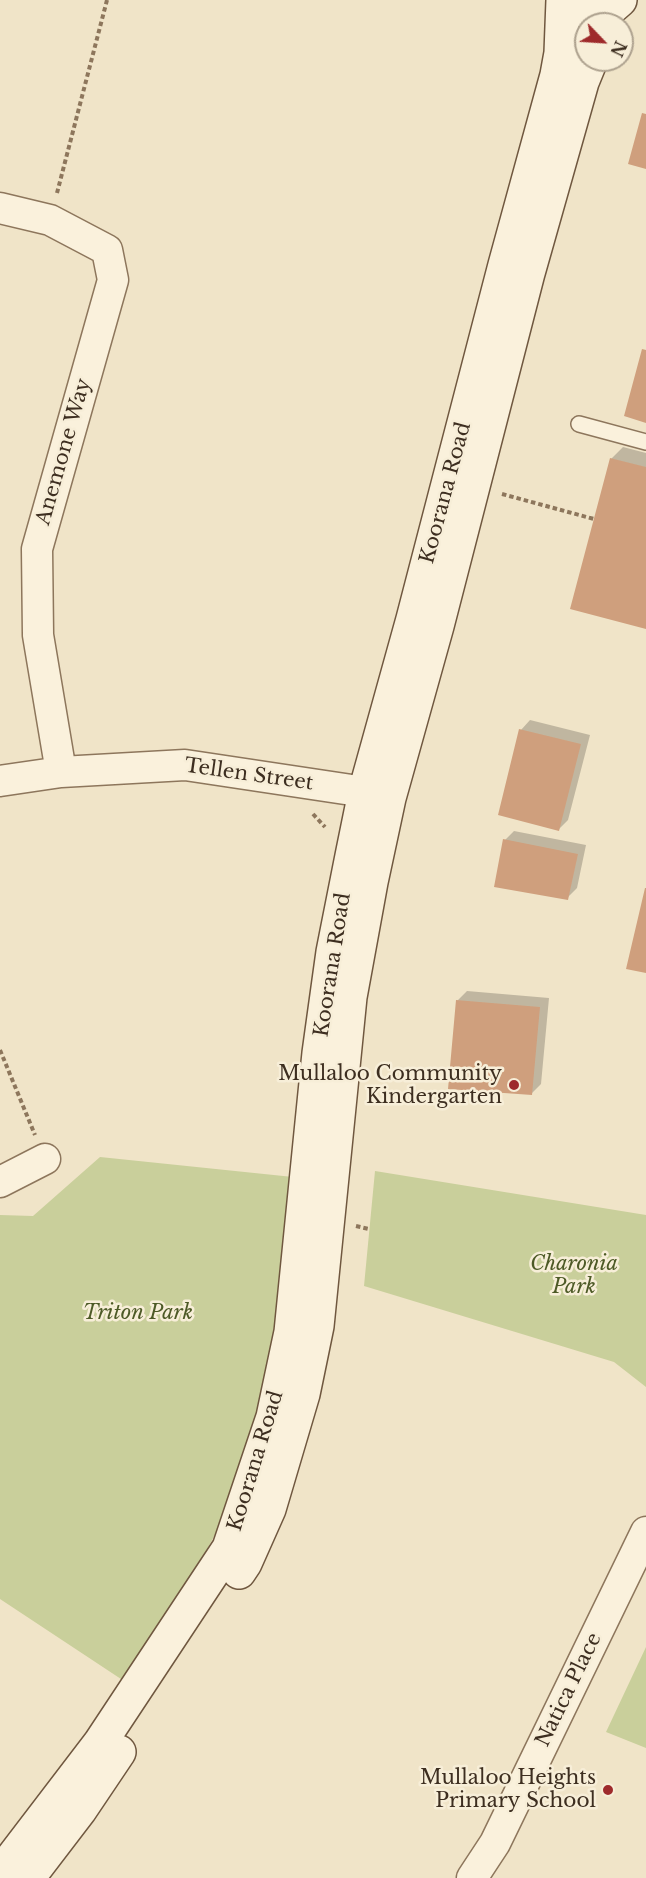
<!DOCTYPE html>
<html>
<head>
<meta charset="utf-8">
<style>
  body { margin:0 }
  #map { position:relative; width:646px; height:1878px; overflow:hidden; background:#f0e4c8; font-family:"Libre Baskerville",serif }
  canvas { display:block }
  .north { position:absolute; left:574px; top:12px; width:60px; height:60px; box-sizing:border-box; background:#f7eed8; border:2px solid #ada18e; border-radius:50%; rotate:115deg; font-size:16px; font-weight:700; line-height:24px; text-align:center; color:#3d2e20 }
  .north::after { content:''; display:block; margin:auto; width:21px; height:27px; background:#9e2a2b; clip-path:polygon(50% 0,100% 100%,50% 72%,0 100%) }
</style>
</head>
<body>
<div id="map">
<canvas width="646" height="1878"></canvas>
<div class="north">N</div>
</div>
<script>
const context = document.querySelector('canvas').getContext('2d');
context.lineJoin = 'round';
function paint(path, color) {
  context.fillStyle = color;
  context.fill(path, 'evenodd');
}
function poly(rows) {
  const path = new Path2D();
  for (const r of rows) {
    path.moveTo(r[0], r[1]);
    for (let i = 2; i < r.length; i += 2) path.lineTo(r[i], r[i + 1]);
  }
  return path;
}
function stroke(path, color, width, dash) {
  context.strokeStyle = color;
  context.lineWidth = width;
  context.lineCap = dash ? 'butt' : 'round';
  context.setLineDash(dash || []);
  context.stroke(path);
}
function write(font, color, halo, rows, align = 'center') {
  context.font = font + ' "Libre Baskerville",serif';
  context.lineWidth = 5;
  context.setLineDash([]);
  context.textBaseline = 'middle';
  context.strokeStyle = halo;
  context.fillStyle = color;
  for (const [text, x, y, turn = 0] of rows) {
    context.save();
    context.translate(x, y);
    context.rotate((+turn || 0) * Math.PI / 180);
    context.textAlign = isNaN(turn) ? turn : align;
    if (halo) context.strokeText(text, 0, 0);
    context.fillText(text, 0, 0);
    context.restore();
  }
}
paint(poly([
  [100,1157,293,1177,270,1368,227,1512,173,1613,124,1681,0,1599,0,1215,33,1216],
  [375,1171,646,1215,646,1387,614,1362,364,1286],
  [646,1647,646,1748,606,1732]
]), '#c9cf9b');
paint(poly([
  [623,447,646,453,646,627,611,459],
  [530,720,590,735,568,820,559,829,521,730],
  [514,831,586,845,577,888,567,898,505,840],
  [467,991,549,998,541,1084,531,1094,457,1001]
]), '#0003');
paint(poly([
  [642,113,646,114,646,169,628,164],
  [642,349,646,350,646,423,624,416],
  [610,458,646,467,646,629,570,609],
  [519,729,581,744,559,831,498,815],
  [503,839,578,854,568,900,494,887],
  [645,888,646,888,646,973,626,969],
  [456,1000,540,1007,532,1095,448,1089]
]), '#cf9f7d');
const lane = poly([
  [579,424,646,442]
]);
const street = poly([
  [0,208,50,220,107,250,113,280,37,549,38,635,61,772],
  [0,781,61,772,185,765,365,792,389,798],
  [0,1182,45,1159],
  [472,1878,495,1843,646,1532]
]);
const secondary = poly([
  [568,0,579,9,590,12,602,11,612,7,620,0],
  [239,1572,245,1563,269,1509,303,1394,317,1326,350,997,371,882,389,798,437,626,528,273,582,82,591,60],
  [0,1874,100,1743,229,1548,273,1417,291,1332,319,1053,333,952,352,856,365,792,413,619,505,265,557,75,561,53,563,0],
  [28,1878,80,1810,119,1752]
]);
stroke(lane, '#8d765c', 18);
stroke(street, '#8d765c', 33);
stroke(secondary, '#6f573f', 36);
stroke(poly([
  [57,193,107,0],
  [502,494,594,519],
  [313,814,325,827],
  [0,1050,35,1135],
  [356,1226,369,1229]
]), '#8d765c', 4, [4.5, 3]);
stroke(lane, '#faf1dc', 15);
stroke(street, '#faf1dc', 30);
stroke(secondary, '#faf1dc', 33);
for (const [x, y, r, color] of [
  [514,1085,6,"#9e2a2b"],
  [608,1790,6,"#9e2a2b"]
]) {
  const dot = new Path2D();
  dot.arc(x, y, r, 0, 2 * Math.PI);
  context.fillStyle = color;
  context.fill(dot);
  stroke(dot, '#f7eed8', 2);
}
write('20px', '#3d2e20', '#f7eed8', [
  ["Anemone Way",64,452,-74],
  ["Koorana Road",446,493,-75],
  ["Tellen Street",249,775,8],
  ["Koorana Road",333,965,-81],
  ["Koorana Road",256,1461,-73],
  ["Natica Place",569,1690,-64]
]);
write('20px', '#3d2e20', '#f7eed8', [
  ["Mullaloo Community",502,1074],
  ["Kindergarten",502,1097],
  ["Mullaloo Heights",596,1778],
  ["Primary School",596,1801]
], 'right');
write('italic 20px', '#4d5a26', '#f7eed8', [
  ["Charonia",574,1264],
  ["Park",574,1287],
  ["Triton Park",138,1313]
]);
</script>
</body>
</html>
